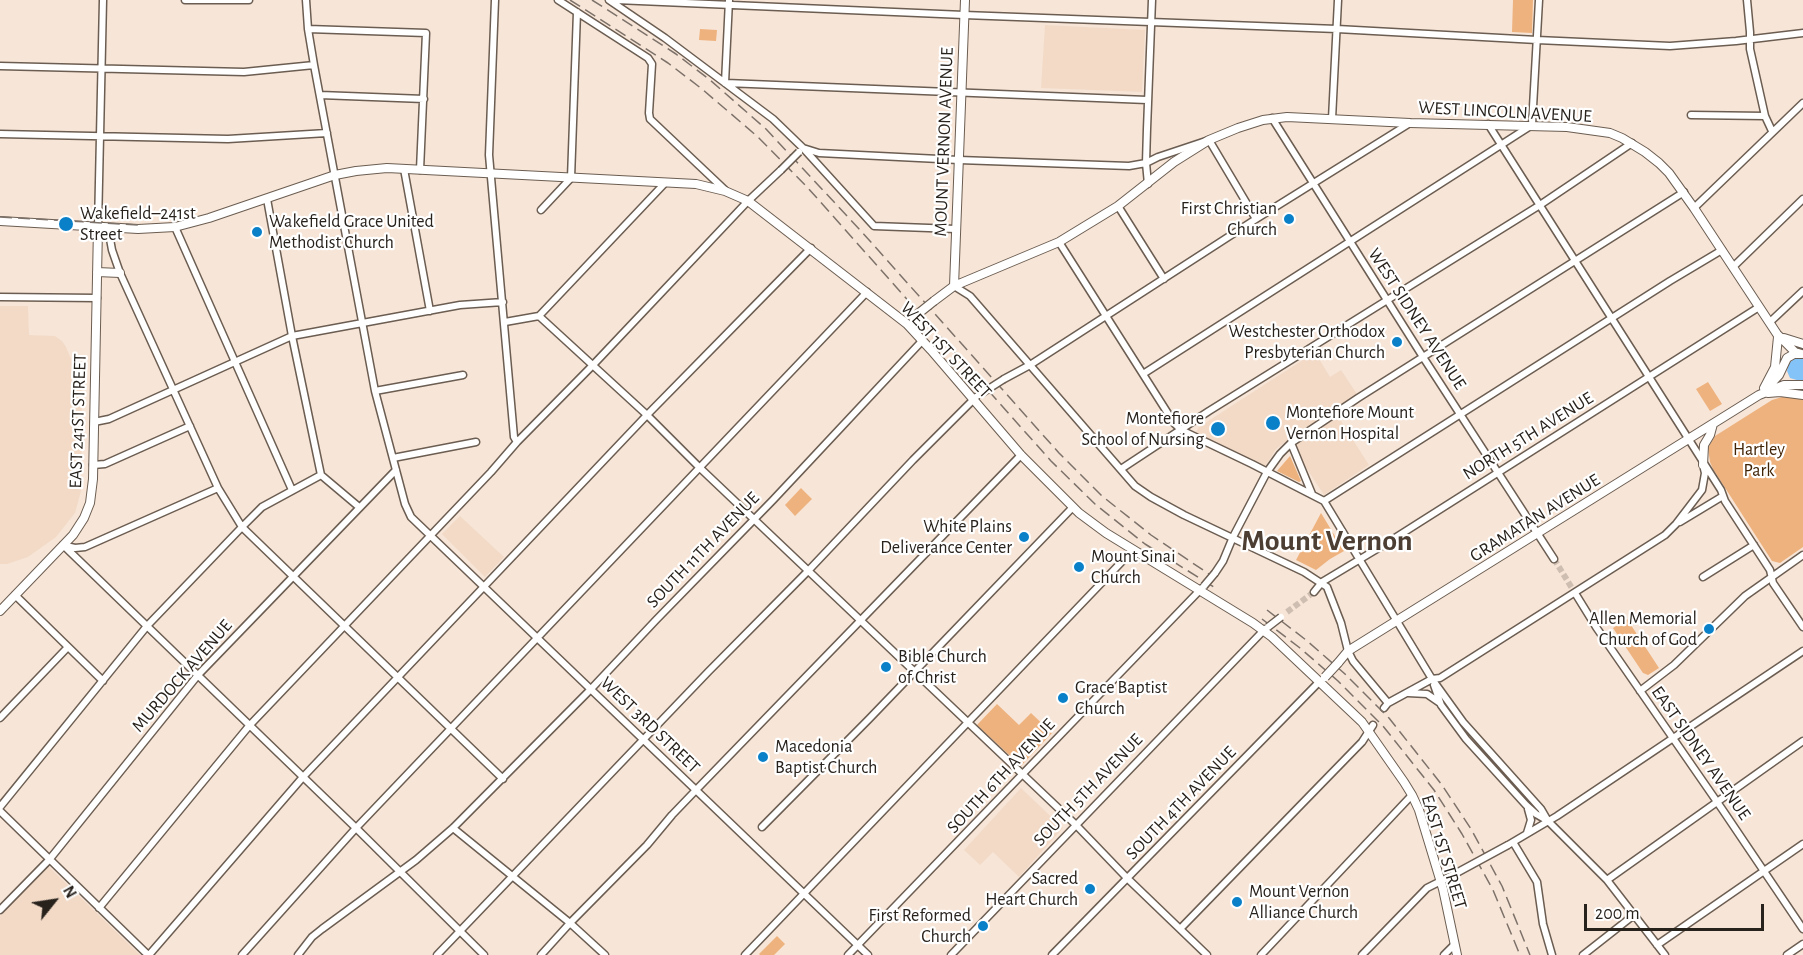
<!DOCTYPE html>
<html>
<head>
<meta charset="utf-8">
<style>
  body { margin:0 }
  #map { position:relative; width:1803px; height:955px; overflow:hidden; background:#f7e5d7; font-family:"Alegreya Sans",sans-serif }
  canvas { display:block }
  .north { position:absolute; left:24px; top:871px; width:60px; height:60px; -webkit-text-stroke:4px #fff; paint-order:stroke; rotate:60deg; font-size:16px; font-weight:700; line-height:24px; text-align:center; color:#28221d }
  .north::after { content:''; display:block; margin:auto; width:21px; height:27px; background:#28221d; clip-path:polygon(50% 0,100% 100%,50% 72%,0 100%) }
  .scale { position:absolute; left:1584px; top:904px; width:180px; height:27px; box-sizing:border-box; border:3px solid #28221d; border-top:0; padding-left:8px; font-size:18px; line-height:21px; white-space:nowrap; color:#28221d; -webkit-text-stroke:4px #fff; paint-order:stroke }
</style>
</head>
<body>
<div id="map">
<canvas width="1803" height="955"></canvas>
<div class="north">N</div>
<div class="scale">200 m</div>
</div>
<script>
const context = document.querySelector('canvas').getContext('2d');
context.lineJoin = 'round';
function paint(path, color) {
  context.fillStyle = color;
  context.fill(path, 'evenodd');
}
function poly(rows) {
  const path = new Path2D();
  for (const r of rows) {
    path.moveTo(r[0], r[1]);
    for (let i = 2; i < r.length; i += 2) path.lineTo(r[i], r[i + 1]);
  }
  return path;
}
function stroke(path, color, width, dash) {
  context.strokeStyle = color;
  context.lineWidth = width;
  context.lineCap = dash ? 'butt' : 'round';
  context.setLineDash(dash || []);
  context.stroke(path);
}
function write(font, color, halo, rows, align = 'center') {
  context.font = font + ' "Alegreya Sans",sans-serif';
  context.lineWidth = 4.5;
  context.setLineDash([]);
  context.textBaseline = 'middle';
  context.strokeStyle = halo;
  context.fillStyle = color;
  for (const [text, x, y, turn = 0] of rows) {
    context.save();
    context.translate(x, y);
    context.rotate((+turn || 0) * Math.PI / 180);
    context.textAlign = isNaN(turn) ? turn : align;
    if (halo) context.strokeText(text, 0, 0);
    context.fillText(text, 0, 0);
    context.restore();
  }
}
paint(poly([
  [1045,25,1145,30,1142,92,1041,88],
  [0,306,28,306,29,335,55,336,62,341,66,347,82,385,81,491,75,513,56,537,28,557,7,564,0,564],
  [1315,352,1330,377,1341,370,1357,394,1334,410,1369,465,1324,495,1288,440,1276,449,1264,468,1197,435,1196,432,1199,427],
  [460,516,504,557,485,577,442,534],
  [1021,788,1063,828,1019,877,993,852,980,865,964,850],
  [48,866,140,955,0,955,0,916]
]), '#f2dac7');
paint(poly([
  [1513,0,1533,0,1532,33,1512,32],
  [700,29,717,30,716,41,699,40],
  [1708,382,1722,404,1710,411,1696,389],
  [1782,397,1803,398,1803,547,1780,563,1772,561,1713,469,1710,462,1708,448,1715,436,1772,400],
  [1290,456,1301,481,1299,482,1277,471],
  [801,488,812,499,795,516,785,505],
  [1321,513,1344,551,1330,559,1316,570,1296,560],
  [1627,619,1659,668,1648,675,1643,673,1613,628],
  [997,704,1019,725,1031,713,1052,733,1021,766,977,725],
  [777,936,785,944,774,955,760,955,759,954]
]), '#eeb27e');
paint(poly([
  [1795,358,1803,359,1803,380,1800,381,1790,378,1787,371,1789,363]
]), '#84c3f8');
stroke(poly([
  [1554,559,1575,593],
  [1287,612,1314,592]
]), '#cebeb2', 6, [6, 3]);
const minor = poly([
  [185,0,249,0],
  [306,0,308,29,314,65,375,391,405,504,411,517,868,955],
  [495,0,489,155,514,437,517,442],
  [558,0,648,58,652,64,649,113,650,119,725,190],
  [609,0,665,38,773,119,803,148,874,226,956,229],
  [616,0,964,15,1337,29,1537,40,1670,46,1736,41,1803,33],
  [1747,0,1750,32,1750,49,1765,116,1772,131],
  [308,29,426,33,420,170],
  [0,66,244,72,314,65],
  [725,83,729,0],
  [726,83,1147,100],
  [320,95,424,99],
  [1691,115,1765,116],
  [1272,118,1423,357,1554,559],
  [1332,119,1338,0],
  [1488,124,1721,490,1725,501,1770,570,1773,583,1803,627],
  [0,134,228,139,327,133],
  [803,148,819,153,959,160,1129,166,1146,163,1158,157,1209,140,1256,219],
  [404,169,430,311],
  [1148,184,1146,163,1147,129,1152,0],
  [267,199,292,336,321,475,359,507],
  [1118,206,1164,279],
  [1694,208,1803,103],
  [541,210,571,178,577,12],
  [98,227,103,0],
  [175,227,292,490],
  [108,228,112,250,120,273,218,488,242,527,503,779],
  [1059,242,1174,423,1181,430,1252,464,1324,501],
  [1733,267,1803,199],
  [954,286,970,296,1135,486,1151,497,1184,515,1304,572,1327,587,1341,623,1348,651,1353,661,1388,703],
  [0,297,97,298],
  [539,316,665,183],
  [505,322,539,316,647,415,700,468,1076,825,1127,878,1207,955],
  [1770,322,1803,291],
  [1143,374,1532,125,1539,0],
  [1004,379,1030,365,1256,219,1410,123],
  [375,391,463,375],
  [94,422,109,419,292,336,460,305,503,302],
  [1291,443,1312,494],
  [393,458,476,442],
  [93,465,105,464,190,426],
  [1121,469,1209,411,1540,205,1632,143],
  [1324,501,1670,281,1722,250],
  [1324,501,1432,679,1463,722,1541,809,1548,821],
  [1680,522,1723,496],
  [63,545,356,828,484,955],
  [66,546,75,548,85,547,218,488],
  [1215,573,1223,561,1233,537,1267,472,1280,454,1291,443,1358,398,1684,192],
  [1703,577,1754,545],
  [1314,592,1322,582,1387,543,1759,307],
  [1575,593,1596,627,1722,809,1803,929],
  [15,595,103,681],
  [1434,685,1441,705,1466,739,1526,805,1536,814,1548,821,1607,880,1665,955],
  [1640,691,1674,665,1745,596,1803,555],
  [1408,693,1427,694,1440,703],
  [1384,708,1388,703,1432,679,1440,678,1665,535,1676,524,1702,490,1705,473,1704,469],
  [0,718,68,647],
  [0,807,147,626,242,527,262,507,321,475],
  [0,811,148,955],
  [762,827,869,719,1073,507],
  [453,828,570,923,605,955],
  [1527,833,1531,820,1528,809],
  [1513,842,1537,882,1543,924,1552,955],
  [1508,845,1557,816,1803,651],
  [1607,880,1803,741],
  [99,908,249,726,491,472,517,442,593,365,748,201,781,170],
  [0,910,49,860,198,675,396,470],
  [1180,929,1362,742,1373,725],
  [1657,945,1803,844],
  [149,955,303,777,647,415,811,248],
  [242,955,356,828,867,292],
  [298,955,312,937,322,929,416,860,453,828,591,689,656,620,773,500,922,341],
  [437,955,708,672,808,571,913,460,976,397],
  [541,955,570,923,647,845,672,815,696,790,1021,455],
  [745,955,1133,550],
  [848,955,1202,588],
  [951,955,1265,629],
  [1052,955,1320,681],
  [1261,955,1412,795],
  [1362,955,1427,888,1449,877],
  [1444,955,1454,945],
  [1583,955,1634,915],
  [1787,955,1803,944]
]);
const major = poly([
  [0,221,138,229,175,227,209,218,335,175,356,171,387,168,696,184,725,191,748,201,907,324,931,350,1021,455,1079,513,1106,533,1253,623,1272,637,1362,722,1404,782,1412,795,1419,810,1443,889,1457,955],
  [97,272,120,273],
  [954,286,965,0],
  [934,301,954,286,1059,242,1118,206,1174,162,1209,140,1238,128,1263,120,1287,117,1410,123,1567,127,1610,133,1622,138,1645,152,1659,163,1669,173,1694,208,1777,334,1795,352,1802,354],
  [1784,338,1803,344],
  [1764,388,1775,367,1778,337],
  [1767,388,1779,375,1787,358,1794,354,1800,354],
  [1768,393,1780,392,1803,395],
  [1703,465,1704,445,1710,435,1713,424],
  [0,611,73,535,84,518,90,503,93,479,98,227],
  [1338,663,1348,651,1759,395,1784,385,1803,385]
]);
stroke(minor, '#6b5d51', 9);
stroke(major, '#6b5d51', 10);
stroke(minor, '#fff', 6);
stroke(major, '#fff', 8);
stroke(poly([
  [570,0,668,63,702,89,758,137,808,188,1051,461,1095,504,1145,544,1217,589],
  [592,0,676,54,710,80,766,129,861,231,1059,453,1102,496,1151,535,1209,574],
  [0,217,138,225],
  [1267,610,1306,640,1345,674,1389,718,1442,785,1471,829,1502,886,1530,955],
  [1262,619,1300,648,1338,681,1383,726,1434,790,1462,834,1493,890,1520,955]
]), '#7d726a', 1.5, [12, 6]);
const minorBridge = poly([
  [781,170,799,152],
  [979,395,1004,379],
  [1204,586,1215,573],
  [1268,627,1281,617],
  [1449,877,1508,845]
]);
const majorBridge = poly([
  [914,317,934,301],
  [1325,677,1338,663]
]);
stroke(minorBridge, '#6b5d51', 9, []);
stroke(majorBridge, '#6b5d51', 10, []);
stroke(minorBridge, '#fff', 6);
stroke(majorBridge, '#fff', 8);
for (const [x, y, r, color] of [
  [1289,219,6,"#0a80c9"],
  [66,224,8,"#0a80c9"],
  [257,232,6,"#0a80c9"],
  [1397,342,6,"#0a80c9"],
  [1273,423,8,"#0a80c9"],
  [1218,429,8,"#0a80c9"],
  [1024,537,6,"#0a80c9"],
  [1079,567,6,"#0a80c9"],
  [1709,629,6,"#0a80c9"],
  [886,667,6,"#0a80c9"],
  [1063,698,6,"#0a80c9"],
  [763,757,6,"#0a80c9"],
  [1090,889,6,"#0a80c9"],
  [1237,902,6,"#0a80c9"],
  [983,926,6,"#0a80c9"]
]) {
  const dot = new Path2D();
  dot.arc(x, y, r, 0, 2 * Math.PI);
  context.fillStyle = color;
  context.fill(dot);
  stroke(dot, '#fff', 2);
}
write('18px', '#28221d', '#fff', [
  ["WEST LINCOLN AVENUE",1505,112,3],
  ["MOUNT VERNON AVENUE",944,142,-88],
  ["WEST SIDNEY AVENUE",1417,319,57],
  ["WEST 1ST STREET",946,350,47],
  ["EAST 241ST STREET",78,421,-88],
  ["NORTH 5TH AVENUE",1528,436,-32],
  ["GRAMATAN AVENUE",1535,518,-32],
  ["SOUTH 11TH AVENUE",703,550,-46],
  ["MURDOCK AVENUE",182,676,-49],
  ["WEST 3RD STREET",650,725,44],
  ["EAST SIDNEY AVENUE",1701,753,55],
  ["SOUTH 6TH AVENUE",1001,776,-47],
  ["SOUTH 5TH AVENUE",1088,790,-46],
  ["SOUTH 4TH AVENUE",1181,803,-46],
  ["EAST 1ST STREET",1444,852,73]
]);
write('18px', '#28221d', '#fff', [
  ["First Christian",1277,209,"right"],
  ["Church",1277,230,"right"],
  ["Wakefield–241st",80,214],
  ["Street",80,235],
  ["Wakefield Grace United",269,222],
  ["Methodist Church",269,243],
  ["Westchester Orthodox",1385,332,"right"],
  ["Presbyterian Church",1385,353,"right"],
  ["Montefiore Mount",1286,413],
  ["Vernon Hospital",1286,434],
  ["Montefiore",1204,419,"right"],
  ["School of Nursing",1204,440,"right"],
  ["White Plains",1012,527,"right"],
  ["Deliverance Center",1012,548,"right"],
  ["Mount Sinai",1091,557],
  ["Church",1091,578],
  ["Allen Memorial",1697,619,"right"],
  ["Church of God",1697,640,"right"],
  ["Bible Church",898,657],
  ["of Christ",898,678],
  ["Grace Baptist",1075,688],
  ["Church",1075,709],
  ["Macedonia",775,747],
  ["Baptist Church",775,768],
  ["Sacred",1078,879,"right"],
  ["Heart Church",1078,900,"right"],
  ["Mount Vernon",1249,892],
  ["Alliance Church",1249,913],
  ["First Reformed",971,916,"right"],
  ["Church",971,937,"right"]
], 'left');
write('18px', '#412305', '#fff', [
  ["Hartley",1759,450],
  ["Park",1759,471]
]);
write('bold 30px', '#4c3e33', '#fff', [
  ["Mount Vernon",1327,541]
]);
</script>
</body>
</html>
